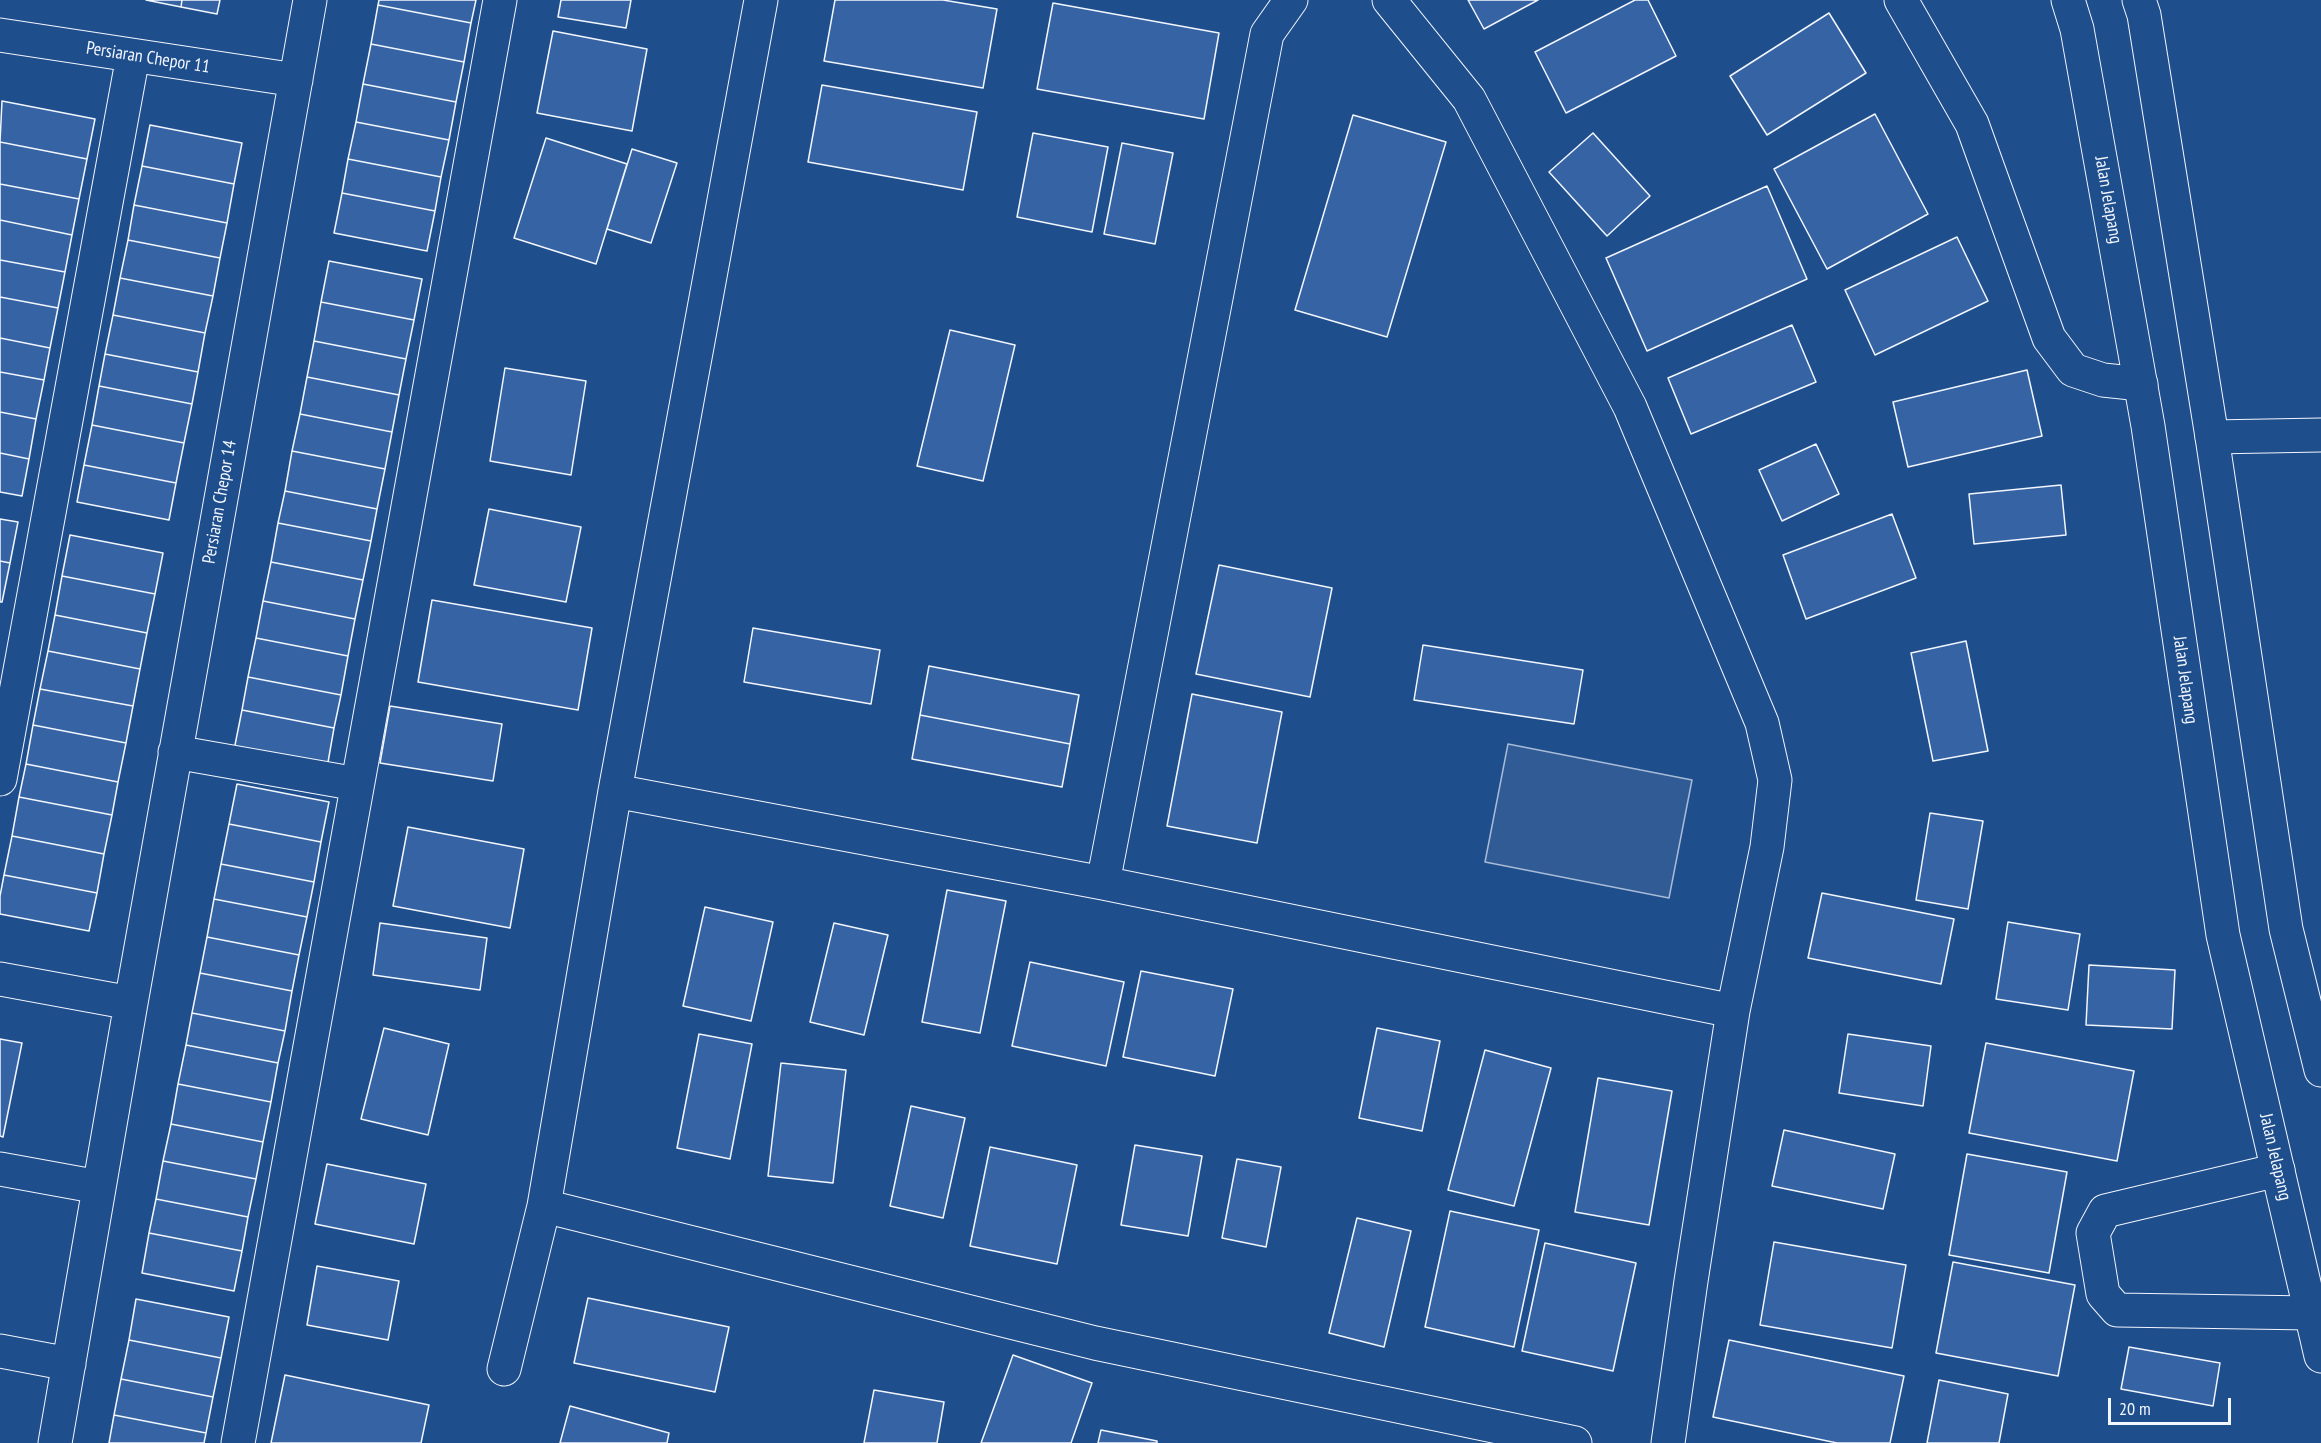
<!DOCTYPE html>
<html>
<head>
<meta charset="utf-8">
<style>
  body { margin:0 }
  #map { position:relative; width:2321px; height:1443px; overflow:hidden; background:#1f4e8c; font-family:"PT Sans Narrow",sans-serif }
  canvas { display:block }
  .scale { position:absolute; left:2108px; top:1398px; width:123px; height:27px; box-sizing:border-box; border:3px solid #f2f6ff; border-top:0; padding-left:8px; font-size:18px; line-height:21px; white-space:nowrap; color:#f2f6ff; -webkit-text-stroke:4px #1f4e8c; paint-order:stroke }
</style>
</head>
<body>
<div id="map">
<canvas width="2321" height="1443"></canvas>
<div class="scale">20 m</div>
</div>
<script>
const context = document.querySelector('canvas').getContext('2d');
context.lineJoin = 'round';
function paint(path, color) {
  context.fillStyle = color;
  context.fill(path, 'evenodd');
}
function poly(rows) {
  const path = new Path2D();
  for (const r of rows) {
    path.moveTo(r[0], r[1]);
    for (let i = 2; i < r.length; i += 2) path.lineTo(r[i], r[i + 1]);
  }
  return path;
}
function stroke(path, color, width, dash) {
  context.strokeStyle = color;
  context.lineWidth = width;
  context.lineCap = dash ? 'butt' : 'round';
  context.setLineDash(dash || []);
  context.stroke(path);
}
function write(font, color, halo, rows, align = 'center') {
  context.font = font + ' "PT Sans Narrow",sans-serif';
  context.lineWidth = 4.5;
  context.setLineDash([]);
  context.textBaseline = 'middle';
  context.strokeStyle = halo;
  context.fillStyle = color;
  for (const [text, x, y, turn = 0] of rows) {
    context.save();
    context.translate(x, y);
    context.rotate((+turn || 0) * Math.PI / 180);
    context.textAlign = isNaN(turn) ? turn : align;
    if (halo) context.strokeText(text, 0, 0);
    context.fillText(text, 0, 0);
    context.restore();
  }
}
const built = poly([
  [1508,744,1692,780,1669,898,1485,862,1508,744]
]);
paint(built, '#305b95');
stroke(built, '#a8bbd7', 1.5);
const building = poly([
  [146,0,182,0,181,7,146,0],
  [182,0,220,0,217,14,181,7,182,0],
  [379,0,476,0,471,23,378,5,379,0],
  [561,0,631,0,626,28,558,17,561,0],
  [835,0,943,0,997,9,983,88,824,61,835,0],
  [1468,0,1538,0,1484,29,1468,0],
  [1635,0,1648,0,1676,56,1566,113,1535,52,1635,0],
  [1053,3,1219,33,1204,119,1037,89,1053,3],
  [378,5,471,23,464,62,371,44,378,5],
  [1829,13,1866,73,1767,135,1730,76,1829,13],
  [553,31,647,49,632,131,537,113,553,31],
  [371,44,464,62,456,102,363,84,371,44],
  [363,84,456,102,449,140,356,122,363,84],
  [822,85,977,112,963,190,808,162,822,85],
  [2,101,95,119,87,159,0,142,2,101],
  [1875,114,1928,214,1827,269,1774,169,1875,114],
  [1353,115,1446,142,1387,337,1295,310,1353,115],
  [356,122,449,140,441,177,348,159,356,122],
  [150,125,242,143,234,184,142,166,150,125],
  [1033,133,1108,147,1092,232,1017,217,1033,133],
  [1593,133,1650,196,1607,236,1549,172,1593,133],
  [546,138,627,164,596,264,514,238,546,138],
  [0,142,87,159,79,199,0,184,0,142],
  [1122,143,1173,153,1155,244,1104,234,1122,143],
  [632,149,677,163,651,243,607,229,632,149],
  [348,159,441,177,435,211,342,193,348,159],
  [142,166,234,184,227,223,134,205,142,166],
  [0,184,79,199,72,235,0,220,0,184],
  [1767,186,1807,279,1647,351,1606,258,1767,186],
  [342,193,435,211,427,251,334,233,342,193],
  [134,205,227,223,220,258,128,240,134,205],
  [0,220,72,235,65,272,0,260,0,220],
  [1957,237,1988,301,1875,355,1845,290,1957,237],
  [128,240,220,258,213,296,120,278,128,240],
  [0,260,65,272,58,308,0,297,0,260],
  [329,261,422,279,414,320,321,302,329,261],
  [120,278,213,296,205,333,113,315,120,278],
  [0,297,58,308,50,348,0,338,0,297],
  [321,302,414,320,406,359,314,341,321,302],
  [113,315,205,333,198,372,105,354,113,315],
  [1792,325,1816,382,1691,434,1668,378,1792,325],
  [950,330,1015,345,983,481,917,466,950,330],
  [0,338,50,348,44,380,0,372,0,338],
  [314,341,406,359,399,395,307,377,314,341],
  [105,354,198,372,192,404,99,386,105,354],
  [505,368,586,381,571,475,490,461,505,368],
  [2027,370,2042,436,1908,467,1893,402,2027,370],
  [0,372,44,380,36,419,0,412,0,372],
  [307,377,399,395,392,432,300,414,307,377],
  [99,386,192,404,184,443,92,425,99,386],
  [0,412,36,419,29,459,0,453,0,412],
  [300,414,392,432,385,469,292,451,300,414],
  [92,425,184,443,176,483,84,465,92,425],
  [1816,444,1839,494,1782,521,1759,470,1816,444],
  [292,451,385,469,377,509,285,491,292,451],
  [0,453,29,459,22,496,0,492,0,453],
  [84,465,176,483,169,520,77,502,84,465],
  [2061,485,2066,535,1974,544,1969,494,2061,485],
  [285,491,377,509,371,541,278,523,285,491],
  [489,509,581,527,566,602,474,585,489,509],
  [1892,514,1916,578,1806,619,1783,555,1892,514],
  [0,519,18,522,10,563,0,561,0,519],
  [278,523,371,541,363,580,271,562,278,523],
  [70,535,163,553,155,594,62,576,70,535],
  [0,561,10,563,2,602,0,602,0,561],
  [271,562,363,580,355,619,263,601,271,562],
  [1219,565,1332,588,1310,697,1196,674,1219,565],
  [62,576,155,594,147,633,55,615,62,576],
  [432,600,592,628,578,710,418,682,432,600],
  [263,601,355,619,348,656,256,638,263,601],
  [55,615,147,633,140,669,48,651,55,615],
  [753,628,880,650,871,704,744,682,753,628],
  [256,638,348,656,341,695,248,677,256,638],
  [1966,641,1988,751,1933,761,1911,653,1966,641],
  [1423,645,1583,670,1574,724,1414,700,1423,645],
  [48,651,140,669,133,706,40,689,48,651],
  [929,666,1079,695,1070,744,920,715,929,666],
  [248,677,341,695,334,728,242,710,248,677],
  [40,689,133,706,126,743,33,725,40,689],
  [1192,694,1282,712,1257,843,1167,826,1192,694],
  [390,706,502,724,493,781,380,763,390,706],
  [242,710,334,728,327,768,234,750,242,710],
  [920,715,1070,744,1062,787,912,759,920,715],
  [33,725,126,743,118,782,26,764,33,725],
  [26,764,118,782,112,815,19,797,26,764],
  [237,784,329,802,321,842,229,824,237,784],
  [19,797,112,815,104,854,12,836,19,797],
  [1930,813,1983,821,1968,909,1916,900,1930,813],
  [229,824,321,842,314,882,221,864,229,824],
  [408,827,524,849,510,928,393,906,408,827],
  [12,836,104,854,97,893,4,875,12,836],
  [221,864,314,882,307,917,214,899,221,864],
  [4,875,97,893,89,931,0,914,0,896,4,875],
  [947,890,1006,901,980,1033,922,1022,947,890],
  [1822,893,1954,919,1941,984,1808,958,1822,893],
  [214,899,307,917,299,955,207,937,214,899],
  [705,907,773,922,751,1021,683,1006,705,907],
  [2008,922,2080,934,2068,1010,1996,999,2008,922],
  [380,923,487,938,480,990,373,975,380,923],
  [834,923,888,935,864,1035,810,1022,834,923],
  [207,937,299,955,292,991,200,973,207,937],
  [1030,962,1124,982,1106,1066,1012,1046,1030,962],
  [2089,965,2175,970,2172,1029,2086,1025,2089,965],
  [1141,971,1233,989,1215,1076,1123,1057,1141,971],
  [200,973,292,991,285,1031,192,1013,200,973],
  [192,1013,285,1031,278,1063,186,1045,192,1013],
  [384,1028,449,1044,428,1135,361,1119,384,1028],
  [1377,1028,1440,1041,1422,1131,1359,1118,1377,1028],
  [699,1034,752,1044,730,1159,677,1148,699,1034],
  [1848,1034,1931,1046,1923,1106,1839,1093,1848,1034],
  [0,1039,22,1043,3,1137,0,1136,0,1039],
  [1986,1043,2134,1071,2117,1161,1969,1133,1986,1043],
  [186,1045,278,1063,271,1102,178,1084,186,1045],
  [1485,1050,1551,1068,1514,1206,1448,1190,1485,1050],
  [781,1063,846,1070,833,1183,768,1176,781,1063],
  [1598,1078,1672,1091,1649,1225,1575,1212,1598,1078],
  [178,1084,271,1102,263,1142,171,1124,178,1084],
  [911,1106,965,1118,943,1218,890,1206,911,1106],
  [171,1124,263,1142,256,1179,163,1161,171,1124],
  [1784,1130,1895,1154,1883,1209,1772,1186,1784,1130],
  [1135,1145,1202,1156,1188,1236,1121,1225,1135,1145],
  [990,1147,1077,1165,1057,1264,970,1246,990,1147],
  [1967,1154,2067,1172,2049,1273,1949,1255,1967,1154],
  [1237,1159,1281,1167,1266,1247,1222,1238,1237,1159],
  [163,1161,256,1179,248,1217,156,1199,163,1161],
  [327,1164,426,1184,414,1244,315,1224,327,1164],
  [156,1199,248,1217,242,1251,149,1233,156,1199],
  [1450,1211,1539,1230,1514,1347,1425,1327,1450,1211],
  [1357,1218,1411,1231,1384,1347,1329,1333,1357,1218],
  [149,1233,242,1251,234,1291,142,1273,149,1233],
  [1774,1242,1906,1265,1892,1348,1760,1325,1774,1242],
  [1545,1243,1636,1263,1613,1371,1522,1351,1545,1243],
  [1953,1262,2075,1285,2058,1376,1936,1353,1953,1262],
  [317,1266,399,1281,388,1340,307,1325,317,1266],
  [588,1298,729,1327,715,1392,574,1363,588,1298],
  [136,1299,229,1317,221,1358,129,1340,136,1299],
  [129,1340,221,1358,213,1397,121,1379,129,1340],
  [1729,1340,1904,1376,1890,1443,1837,1443,1713,1417,1729,1340],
  [2129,1347,2220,1363,2213,1406,2121,1389,2129,1347],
  [1013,1355,1092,1383,1071,1443,981,1443,1013,1355],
  [285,1375,429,1405,421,1443,271,1443,285,1375],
  [121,1379,213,1397,206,1433,114,1415,121,1379],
  [1939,1380,2008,1394,1999,1443,1927,1443,1939,1380],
  [874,1390,944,1402,937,1443,864,1443,874,1390],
  [570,1406,669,1433,667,1443,560,1443,570,1406],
  [114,1415,206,1433,204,1443,109,1443,114,1415],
  [1101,1430,1157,1441,1157,1443,1098,1443,1101,1430]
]);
paint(building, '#3563a3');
stroke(building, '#f2f6ff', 1.5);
const minor = poly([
  [761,0,615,791,544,1206,1095,1343,1575,1443],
  [1389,0,1469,99,1630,407,1762,723,1775,780,1767,847,1733,1011,1691,1281,1668,1443],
  [1901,0,1972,124,2049,338,2073,370,2103,380,2141,384],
  [0,35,296,80],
  [2212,437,2321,435],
  [175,752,357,784],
  [0,779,133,56],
  [615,791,1103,883,1733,1011],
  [1103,883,1267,34,1291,0],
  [0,979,131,1003],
  [0,1169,99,1187],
  [2278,1170,2105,1211,2093,1233,2103,1294,2117,1310,2311,1313],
  [0,1351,69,1364],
  [504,1369,544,1206],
  [55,1443,131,1003,310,0],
  [238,1443,500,0]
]);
const major = poly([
  [2068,0,2077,29,2148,426,2223,935,2321,1356],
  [2139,0,2144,15,2212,437,2286,929,2321,1070]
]);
stroke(minor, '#f2f6ff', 35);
stroke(major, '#f2f6ff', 35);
stroke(minor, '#1f4e8c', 33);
stroke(major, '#1f4e8c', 33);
write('18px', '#f2f6ff', '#1f4e8c', [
  ["Persiaran Chepor 11",148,58,9],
  ["Jalan Jelapang",2108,200,80],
  ["Persiaran Chepor 14",220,502,-80],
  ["Jalan Jelapang",2185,680,82],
  ["Jalan Jelapang",2275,1157,77]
]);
</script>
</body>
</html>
